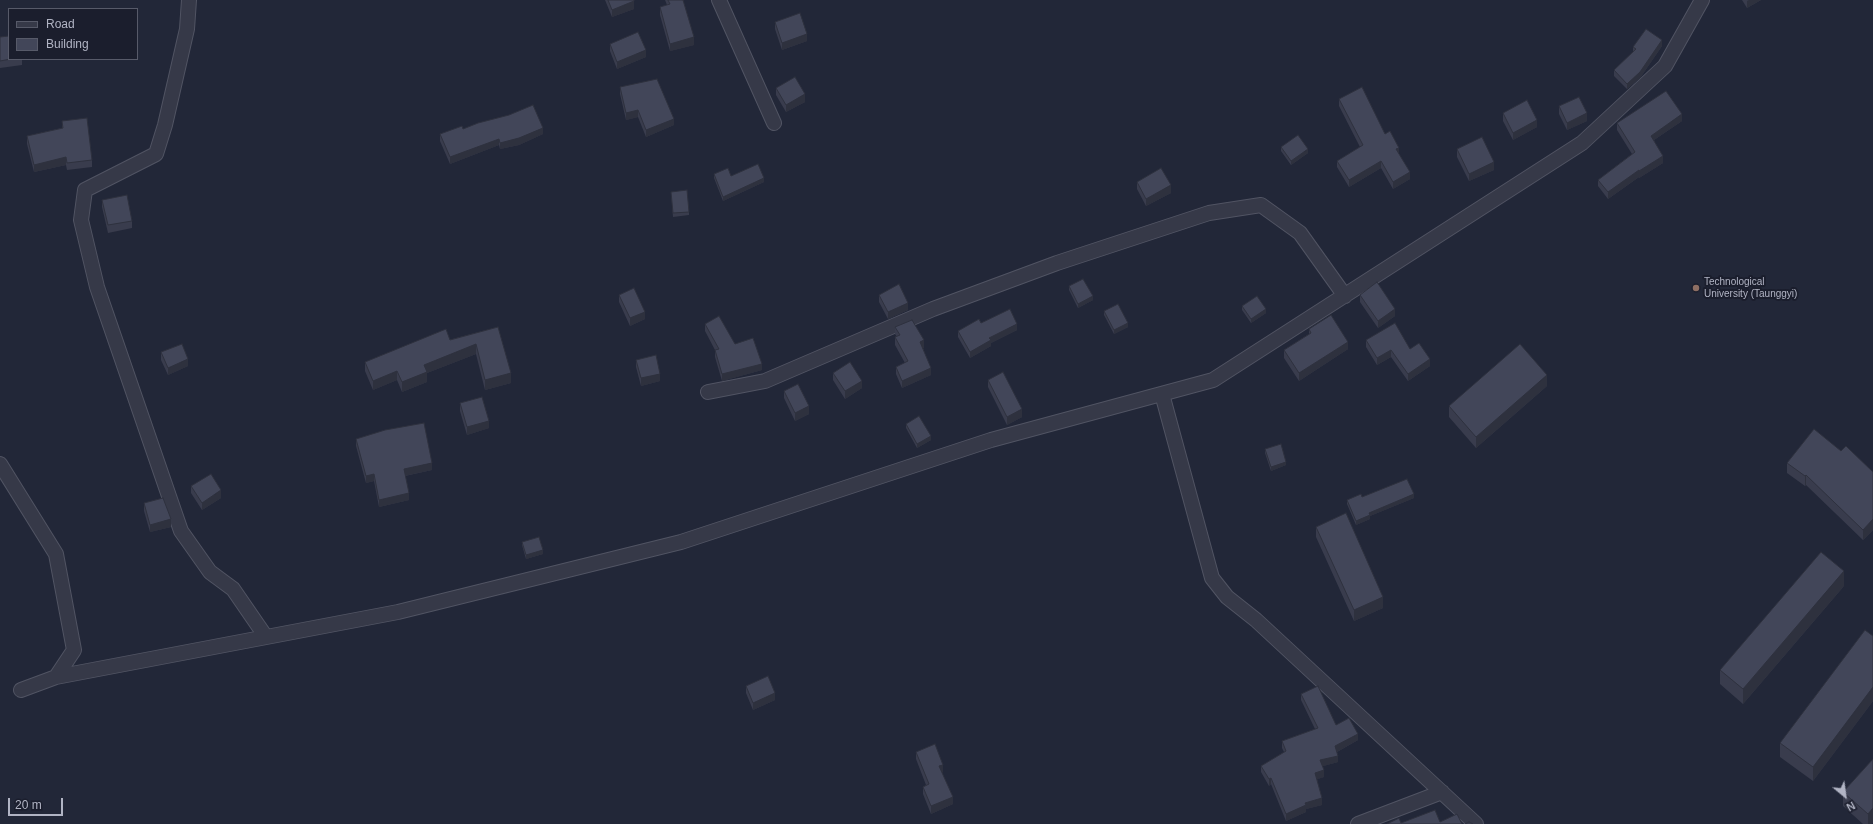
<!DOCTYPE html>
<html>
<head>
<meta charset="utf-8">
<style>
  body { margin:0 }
  #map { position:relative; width:1873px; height:824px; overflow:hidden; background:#222738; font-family:Helvetica,sans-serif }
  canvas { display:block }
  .legend { position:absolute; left:8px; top:8px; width:130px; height:52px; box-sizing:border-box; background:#1b1e2d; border:1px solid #575a69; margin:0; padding:5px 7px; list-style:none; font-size:12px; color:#b1b4c4 }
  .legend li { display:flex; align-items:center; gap:8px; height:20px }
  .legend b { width:20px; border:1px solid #575a69 }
  .north { position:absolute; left:1825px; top:776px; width:40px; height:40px; -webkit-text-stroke:3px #1b1e2d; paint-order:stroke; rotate:151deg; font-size:11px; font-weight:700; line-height:16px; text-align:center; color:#b1b4c4 }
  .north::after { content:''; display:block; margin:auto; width:14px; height:18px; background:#b1b4c4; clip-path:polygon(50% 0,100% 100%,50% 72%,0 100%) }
  .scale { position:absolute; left:8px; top:798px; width:55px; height:18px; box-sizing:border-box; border:2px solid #b1b4c4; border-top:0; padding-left:5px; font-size:12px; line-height:14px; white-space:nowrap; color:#b1b4c4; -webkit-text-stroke:3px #1b1e2d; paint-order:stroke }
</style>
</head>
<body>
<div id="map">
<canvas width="1873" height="824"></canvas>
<ul class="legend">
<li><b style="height:5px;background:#363948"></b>Road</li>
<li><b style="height:11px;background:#424659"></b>Building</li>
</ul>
<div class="north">N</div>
<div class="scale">20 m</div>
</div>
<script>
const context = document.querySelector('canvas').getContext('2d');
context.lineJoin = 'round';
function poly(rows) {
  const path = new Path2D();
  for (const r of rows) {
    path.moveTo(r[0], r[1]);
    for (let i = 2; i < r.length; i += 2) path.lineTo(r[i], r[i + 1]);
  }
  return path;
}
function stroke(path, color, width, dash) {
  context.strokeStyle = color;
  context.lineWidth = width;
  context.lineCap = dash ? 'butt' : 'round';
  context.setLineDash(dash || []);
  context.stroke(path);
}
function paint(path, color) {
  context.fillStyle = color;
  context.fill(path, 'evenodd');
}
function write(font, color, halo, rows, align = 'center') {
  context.font = font + ' Helvetica,sans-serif';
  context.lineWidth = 4;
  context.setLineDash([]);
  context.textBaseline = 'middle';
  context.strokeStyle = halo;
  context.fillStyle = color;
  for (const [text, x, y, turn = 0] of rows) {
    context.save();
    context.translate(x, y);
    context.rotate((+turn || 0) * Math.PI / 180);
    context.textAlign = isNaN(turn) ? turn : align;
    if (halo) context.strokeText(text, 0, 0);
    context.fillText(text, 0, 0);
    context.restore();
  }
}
const minor = poly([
  [189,0,187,29,165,125,156,154,85,190,81,220,97,287,181,531,210,572,233,589,266,637],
  [719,0,774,123],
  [708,392,765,381,933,309,1057,263,1209,213,1261,205,1300,233,1345,296],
  [1162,394,1212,578,1227,597,1256,620,1476,824],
  [0,464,56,554,74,650,56,677,21,690],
  [56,677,398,612,681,542,991,440,1213,380,1582,143,1665,66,1702,0],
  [1358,824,1442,792]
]);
stroke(minor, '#515463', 16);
stroke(minor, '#363948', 14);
paint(poly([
  [605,0,634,0,634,9,612,17],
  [665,0,683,0,694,45,670,51,660,15,660,7,667,5],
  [1742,0,1761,0,1747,8],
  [775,22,807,41,782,50,775,29],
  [0,37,9,59,22,59,22,65,0,68],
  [610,44,646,57,617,69,610,51],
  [1662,46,1640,78,1627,89,1614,76,1614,70,1633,52,1633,47],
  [620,87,674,125,646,137,638,117,626,120,620,94],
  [776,88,805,102,786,112,776,95],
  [1339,99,1385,134,1399,154,1410,179,1393,189,1381,168,1349,187,1337,167,1337,161,1360,147,1339,106],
  [1559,106,1587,121,1567,130,1559,114],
  [1503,113,1537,127,1513,140,1503,121],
  [62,121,92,160,92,167,67,170,66,165,34,172,27,144,27,136,62,128],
  [1682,121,1654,140,1663,163,1639,178,1639,177,1608,199,1598,186,1598,180,1632,154,1617,130,1617,123],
  [463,129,543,134,519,145,500,149,499,145,450,164,440,141,440,134],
  [1281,147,1308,153,1291,165,1281,151],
  [1457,149,1494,170,1469,181,1457,157],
  [714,174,731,176,764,182,723,201,714,178],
  [1137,182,1171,193,1146,206,1137,189],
  [671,192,689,212,689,215,673,217],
  [102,200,132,221,132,228,108,233,102,207],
  [1069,286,1093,300,1078,308,1069,290],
  [619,295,645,319,630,326,619,302],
  [879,295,908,310,888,319,879,302],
  [1360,295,1395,316,1378,328,1360,302],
  [1242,306,1266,313,1251,323,1242,310],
  [1104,311,1128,327,1114,334,1104,315],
  [981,323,1017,330,991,343,991,346,970,358,958,337,958,331],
  [705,324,735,344,762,370,722,381,715,357,715,350,705,331],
  [498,327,511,383,485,390,476,354,427,373,427,382,402,392,397,380,373,390,365,371,365,362],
  [895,327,924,348,923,348,931,375,902,388,896,374,896,367,905,363,895,345,895,337,897,337,895,334],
  [1309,329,1348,349,1299,381,1284,358,1284,350,1309,334],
  [1366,340,1410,349,1430,366,1408,381,1391,357,1377,365,1366,347],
  [161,352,188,366,168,375,161,360],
  [636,360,660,381,641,386,636,367],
  [833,373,862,388,845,399,833,380],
  [988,380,1022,417,1007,425,988,387],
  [1547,386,1476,448,1449,417,1449,406],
  [784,391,809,414,795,421,784,398],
  [460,403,489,428,467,435,460,411],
  [906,424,931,440,917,448,906,428],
  [356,439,432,470,405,476,409,500,379,507,374,481,366,483,356,446],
  [1265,449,1286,465,1271,471,1265,453],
  [1841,451,1873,472,1873,530,1863,540,1806,485,1805,486,1787,473,1787,463],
  [191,486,221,498,202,510,191,493],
  [1362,497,1414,498,1370,516,1370,519,1356,525,1347,504,1347,500],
  [144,503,171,527,150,532,144,511],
  [1316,527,1383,608,1354,621,1316,537],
  [522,542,543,554,526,559,522,545],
  [1844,586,1743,704,1720,684,1720,670],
  [1873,636,1873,701,1813,781,1780,757,1780,743],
  [746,686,775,700,753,710,746,693],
  [1301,694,1336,725,1358,740,1337,752,1338,762,1323,766,1324,777,1317,779,1322,805,1306,809,1306,812,1286,821,1271,784,1269,786,1261,772,1261,766,1284,752,1282,748,1282,741,1315,729,1301,700],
  [916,752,943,772,942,772,953,804,931,814,923,794,923,787,926,785,916,759],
  [1873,759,1873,822,1871,824,1863,824,1843,806,1843,792]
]), '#393c4d');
paint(poly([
  [1749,0,1761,0,1747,8,1747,1],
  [634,1,634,9,612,17,612,10],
  [807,34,807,41,782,50,782,43],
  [694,37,694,45,670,51,670,44],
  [1662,40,1662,46,1640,78,1627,89,1627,84],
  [646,50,646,57,617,69,617,62],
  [805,94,805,102,786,112,786,105],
  [638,110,638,117,626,120,626,113],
  [1587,113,1587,121,1567,130,1567,123],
  [1682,114,1682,121,1651,142,1651,136],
  [674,119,674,125,646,137,646,130],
  [1537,120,1537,127,1513,140,1513,133],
  [543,128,543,134,519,145,500,149,500,143],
  [499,139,499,145,450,164,450,157],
  [1399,148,1399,155,1396,149],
  [1308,149,1308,153,1291,165,1291,161],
  [1663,156,1663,163,1639,178,1639,171],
  [66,157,66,165,34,172,34,165],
  [1381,161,1381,168,1349,187,1349,180],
  [1494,162,1494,170,1469,181,1469,174],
  [1639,170,1639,177,1608,199,1608,192],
  [1410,172,1410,179,1393,189,1393,182],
  [764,178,764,182,723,201,723,197],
  [1171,185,1171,193,1146,206,1146,199],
  [1093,296,1093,300,1078,308,1078,304],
  [908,303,908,310,888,319,888,312],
  [1266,309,1266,313,1251,323,1251,319],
  [1395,309,1395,316,1378,328,1378,321],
  [645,312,645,319,630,326,630,318],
  [1128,323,1128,327,1114,334,1114,330],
  [1017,324,1017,330,991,343,991,346,970,358,970,352,989,338],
  [924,340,924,348,920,350,920,342],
  [1348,342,1348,349,1299,381,1299,373],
  [476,344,476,354,427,373,427,382,402,392,402,382,424,365],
  [1391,350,1391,357,1377,365,1377,358],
  [188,359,188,366,168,375,168,368],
  [1430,359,1430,366,1408,381,1408,374],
  [762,364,762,370,722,381,722,374],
  [931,368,931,375,902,388,902,381],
  [397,371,397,380,373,390,373,381],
  [511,373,511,383,485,390,485,380],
  [660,374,660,381,641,386,641,378],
  [1547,375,1547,386,1476,448,1476,437],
  [862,381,862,388,845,399,845,391],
  [809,406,809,414,795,421,795,413],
  [1022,409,1022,417,1007,425,1007,417],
  [489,421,489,428,467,435,467,427],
  [931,436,931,440,917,448,917,444],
  [1286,462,1286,465,1271,471,1271,467],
  [432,463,432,470,404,476,404,469],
  [374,474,374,481,366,483,366,476],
  [1806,475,1806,485,1805,486,1805,476],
  [221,490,221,498,202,510,202,503],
  [409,493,409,500,379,507,379,500],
  [1414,494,1414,498,1370,516,1370,519,1356,525,1356,521,1369,513],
  [171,519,171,527,150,532,150,525],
  [1873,519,1873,530,1863,540,1863,530],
  [543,550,543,554,526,559,526,555],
  [1844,571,1844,586,1743,704,1743,689],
  [1383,597,1383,608,1354,621,1354,610],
  [1873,687,1873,701,1813,781,1813,767],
  [775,693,775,700,753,710,753,703],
  [1358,734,1358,740,1335,753,1335,746],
  [1338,756,1338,762,1320,767,1320,760],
  [943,765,943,772,939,774,939,766],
  [1324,770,1324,777,1315,780,1315,773],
  [1271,778,1271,784,1269,786,1269,779],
  [953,797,953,804,931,814,931,806],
  [1322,798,1322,805,1306,809,1306,812,1286,821,1286,814,1305,803],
  [1873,808,1873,822,1871,824,1868,824,1868,814]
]), '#2e313e');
const building = poly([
  [608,0,634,0,634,1,612,10,608,0],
  [668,0,683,0,694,37,670,44,660,7,670,4,668,0],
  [800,13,807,34,782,43,775,22,800,13],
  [1646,29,1662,40,1640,72,1627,84,1614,70,1636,49,1633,47,1646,29],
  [638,32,646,50,617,62,610,44,638,32],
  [9,36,9,59,11,59,0,61,0,37,9,36],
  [795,77,805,94,786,105,776,88,795,77],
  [657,79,674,119,646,130,638,110,626,113,620,87,657,79],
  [1362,87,1385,134,1390,131,1399,148,1396,149,1410,172,1393,182,1381,161,1349,180,1337,161,1363,145,1339,99,1362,87],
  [1666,91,1682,114,1651,136,1663,156,1639,171,1639,170,1608,192,1598,180,1635,152,1617,123,1666,91],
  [1579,97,1587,113,1567,123,1559,106,1579,97],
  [1527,100,1537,120,1513,133,1503,113,1527,100],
  [533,105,543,128,519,138,500,143,499,139,450,157,440,134,462,126,463,129,478,123,509,115,533,105],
  [87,118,92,160,67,163,66,157,34,165,27,136,63,128,62,121,87,118],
  [1298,135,1308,149,1291,161,1281,147,1298,135],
  [1482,137,1494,162,1469,174,1457,149,1482,137],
  [758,164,764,178,723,197,714,174,728,168,731,176,758,164],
  [1161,168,1171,185,1146,199,1137,182,1161,168],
  [687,190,689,212,673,213,671,192,687,190],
  [127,195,132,221,108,225,102,200,127,195],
  [1083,279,1093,296,1078,304,1069,286,1083,279],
  [1377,282,1395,309,1378,321,1360,295,1377,282],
  [899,284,908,303,888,312,879,295,899,284],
  [634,288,645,312,630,318,619,295,634,288],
  [1257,296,1266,309,1251,319,1242,306,1257,296],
  [1118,304,1128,323,1114,330,1104,311,1118,304],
  [1010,309,1017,324,989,338,991,340,970,352,958,331,979,319,981,323,1010,309],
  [1331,315,1348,342,1299,373,1284,350,1311,333,1309,329,1331,315],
  [719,316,735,344,753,338,762,364,722,374,715,350,719,349,705,324,719,316],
  [912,320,924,340,920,342,931,368,902,381,896,367,908,361,895,337,900,335,895,327,912,320],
  [1395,323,1410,349,1419,343,1430,359,1408,374,1391,350,1377,358,1366,340,1395,323],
  [498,327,511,373,485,380,476,344,424,365,427,372,402,382,397,371,373,381,365,362,446,329,450,340,498,327],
  [182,344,188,359,168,368,161,352,182,344],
  [1520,344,1547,375,1476,437,1449,406,1520,344],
  [656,355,660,374,641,378,636,360,656,355],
  [850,362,862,381,845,391,833,373,850,362],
  [1003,372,1022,409,1007,417,988,380,1003,372],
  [798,384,809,406,795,413,784,391,798,384],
  [482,397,489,421,467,427,460,403,482,397],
  [919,416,931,436,917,444,906,424,919,416],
  [424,423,432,463,404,469,409,493,379,500,374,474,366,476,356,439,385,430,424,423],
  [1814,429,1841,451,1846,446,1873,472,1873,519,1863,530,1806,475,1805,476,1787,463,1814,429],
  [1281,444,1286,462,1271,467,1265,449,1281,444],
  [211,474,221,490,202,503,191,486,211,474],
  [1407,479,1414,494,1369,513,1370,515,1356,521,1347,500,1361,494,1362,497,1407,479],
  [163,498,171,519,150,525,144,503,163,498],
  [1346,513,1383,597,1354,610,1316,527,1346,513],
  [539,537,543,550,526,555,522,542,539,537],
  [1821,552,1844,571,1743,689,1720,670,1821,552],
  [1865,630,1873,636,1873,687,1813,767,1780,743,1865,630],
  [768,676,775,693,753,703,746,686,768,676],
  [1318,686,1336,725,1349,718,1358,734,1335,746,1338,756,1320,760,1324,770,1315,773,1322,798,1305,803,1306,805,1286,814,1271,778,1269,779,1261,766,1286,751,1282,741,1318,728,1301,694,1318,686],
  [935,744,943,765,939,766,953,797,931,806,923,787,929,784,916,752,935,744],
  [1873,759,1873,808,1868,814,1843,792,1873,759],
  [1435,810,1440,822,1457,814,1462,824,1387,824,1399,818,1401,823,1435,810],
  [1469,822,1473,824,1465,824,1469,822]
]);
paint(building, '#424659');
stroke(building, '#2e313e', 1);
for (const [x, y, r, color] of [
  [1696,288,4,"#8d6e63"]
]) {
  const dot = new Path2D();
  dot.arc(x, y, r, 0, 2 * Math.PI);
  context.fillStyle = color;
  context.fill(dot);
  stroke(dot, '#1b1e2d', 1.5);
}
write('10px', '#b1b4c4', '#1b1e2d', [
  ["Technological",1704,282],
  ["University (Taunggyi)",1704,294]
], 'left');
</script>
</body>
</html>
